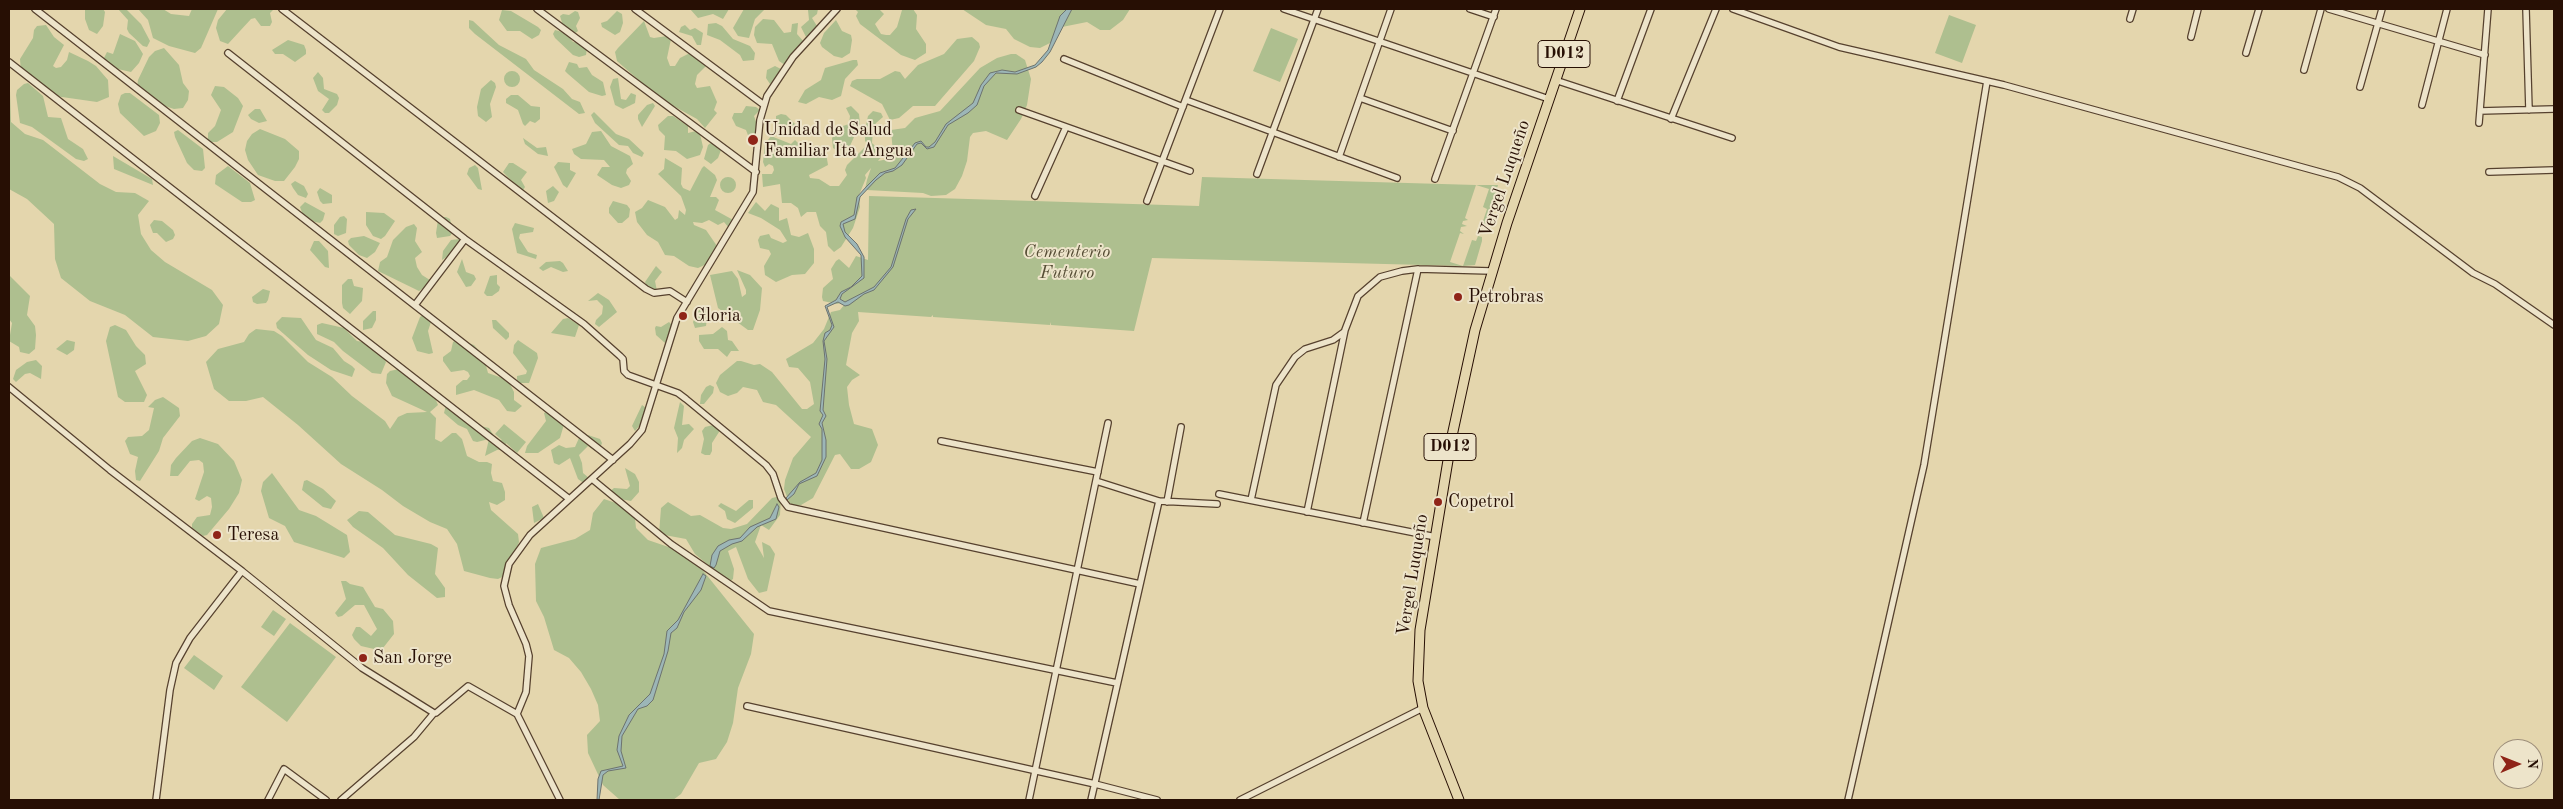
<!DOCTYPE html>
<html>
<head>
<meta charset="utf-8">
<style>
  body { margin:0 }
  #map { position:relative; width:2563px; height:809px; overflow:hidden; background:#e4d6ad; font-family:"Old Standard TT",serif }
  canvas { display:block }
  .frame { position:absolute; inset:0; border:10px solid #270f04; pointer-events:none }
  .north { position:absolute; left:2493px; top:739px; width:50px; height:50px; box-sizing:border-box; background:#ede4ca; border:1px solid #9e8f7b; border-radius:50%; rotate:89deg; font-size:14px; font-weight:700; line-height:20px; text-align:center; color:#270f04 }
  .north::after { content:''; display:block; margin:auto; width:18px; height:22px; background:#8f2418; clip-path:polygon(50% 0,100% 100%,50% 72%,0 100%) }
</style>
</head>
<body>
<div id="map">
<canvas width="2563" height="809"></canvas>
<div class="frame"></div>
<div class="north">N</div>
</div>
<script>
const context = document.querySelector('canvas').getContext('2d');
context.lineJoin = 'round';
function paint(path, color) {
  context.fillStyle = color;
  context.fill(path, 'evenodd');
}
function poly(rows) {
  const path = new Path2D();
  for (const r of rows) {
    if (r.length === 3) {
      path.moveTo(r[0] + r[2], r[1]);
      path.arc(r[0], r[1], r[2], 0, 2 * Math.PI);
      continue;
    }
    path.moveTo(r[0], r[1]);
    for (let i = 2; i < r.length; i += 2) path.lineTo(r[i], r[i + 1]);
  }
  return path;
}
function stroke(path, color, width, dash) {
  context.strokeStyle = color;
  context.lineWidth = width;
  context.lineCap = dash ? 'butt' : 'round';
  context.setLineDash(dash || []);
  context.stroke(path);
}
function write(font, color, halo, rows, align = 'center') {
  context.font = font + ' "Old Standard TT",serif';
  context.lineWidth = 4;
  context.setLineDash([]);
  context.textBaseline = 'middle';
  context.strokeStyle = halo;
  context.fillStyle = color;
  for (const [text, x, y, turn = 0] of rows) {
    context.save();
    context.translate(x, y);
    context.rotate((+turn || 0) * Math.PI / 180);
    context.textAlign = isNaN(turn) ? turn : align;
    if (halo) context.strokeText(text, 0, 0);
    context.fillText(text, 0, 0);
    context.restore();
  }
}
paint(poly([
  [85,9,103,9,105,12,103,26,97,34,89,30,85,19],
  [118,9,126,9,141,24,150,41,147,47,143,46,129,33,127,29,128,20],
  [138,9,163,9,171,14,189,16,192,9,218,9,201,48,195,53,169,46,153,38,148,20],
  [227,9,284,9,273,10,270,13,272,22,270,26,261,26,255,18,251,19,228,44,220,41,216,28,218,20],
  [690,9,729,9,723,19,713,14,698,18],
  [744,9,765,9,755,19,749,38,738,36,733,28],
  [818,9,817,14,812,18,817,26,806,37,801,27,809,20,808,10],
  [855,9,879,9,884,14,875,24,881,34,886,35,890,35,897,27,902,10,913,9,917,15,916,29,926,44,926,53,915,60,901,55,860,24,856,16,858,12],
  [962,9,1130,9,1123,20,1110,30,1100,30,1087,22,1062,27,1054,41,1040,48,1030,47,1014,39,1006,29,986,25],
  [502,10,511,11,538,27,541,30,539,35,532,39,520,31,507,31,499,20],
  [575,11,578,12,580,18,576,26,578,31,574,34,563,26,560,16,563,14,569,15],
  [617,11,622,14,623,23,620,32,615,35,602,27,601,23,607,21],
  [1949,15,1976,25,1962,63,1935,53],
  [763,19,774,20,784,33,791,32,792,24,798,23,797,34,804,42,791,54,785,65,779,61,772,44,757,43,754,35,755,27],
  [469,20,473,21,499,45,526,59,534,70,563,89,572,99,580,102,585,113,579,114,475,34,469,28],
  [836,20,842,31,851,35,852,40,850,53,842,58,834,56,822,47,820,43,824,33],
  [644,21,650,37,654,38,667,36,671,39,667,58,670,66,675,66,680,58,688,54,697,53,705,57,706,66,697,75,695,84,697,88,710,86,717,102,714,110,717,113,705,128,697,119,659,98,617,61,615,52,618,48],
  [716,23,722,26,733,39,750,46,755,53,754,60,743,61,740,55,720,40,707,35,708,24],
  [46,25,54,37,64,45,53,66,56,68,61,67,67,60,69,52,88,61,96,66,108,80,109,97,97,102,55,96,21,72,20,59,33,38,34,30,37,26],
  [685,25,690,30,695,28,703,33,701,45,697,45,692,36,679,32,681,27],
  [1271,28,1298,39,1280,82,1253,71],
  [555,30,566,33,573,42,580,43,587,48,586,55,579,57,573,55,555,38,553,34],
  [120,34,135,41,143,54,139,63,131,72,109,67,103,60,107,52,113,54],
  [972,37,979,43,980,47,974,61,935,106,913,106,899,118,890,120,882,104,850,86,852,81,857,79,880,79,895,71,900,72,905,79,918,65,944,54,957,39],
  [288,40,304,45,306,50,306,54,295,62,283,54,275,54,272,50],
  [164,48,179,65,183,83,189,91,188,100,183,108,174,109,149,101,137,88,138,80,149,57,155,51],
  [1011,54,1016,54,1025,60,1031,79,1027,105,1021,119,1007,140,986,131,973,133,970,137,967,161,962,176,955,189,946,195,931,196,923,193,867,190,865,189,867,180,871,168,865,175,866,178,859,195,860,207,853,228,841,247,834,252,828,246,826,232,820,226,816,212,807,212,801,217,798,208,791,203,782,203,780,184,763,187,762,174,772,174,774,170,773,166,769,164,765,167,763,162,765,144,771,136,791,144,795,140,801,146,809,143,812,146,813,155,821,151,826,153,828,165,809,175,810,178,819,179,830,186,839,186,847,175,845,170,847,165,868,144,865,141,865,130,868,116,873,111,881,113,883,117,876,123,873,129,872,143,884,154,878,161,888,159,893,153,891,130,905,128,915,118,940,111,980,68,997,58],
  [9,60,11,122,25,134,43,140,100,184,116,192,135,193,149,201,138,215,141,234,151,250,165,262,212,290,223,305,219,324,206,336,188,341,153,337,125,315,90,301,61,278,55,259,54,224,27,199,9,189],
  [853,60,857,60,858,65,845,79,841,96,832,100,819,97,806,104,798,102,805,90,821,80,825,68],
  [569,62,577,64,579,68,587,67,592,75,603,82,606,95,602,96,589,92,568,74,565,71],
  [775,66,781,69,781,74,770,84,766,78,767,70],
  [512,79,8],
  [318,72,323,78,324,89,337,94,339,98,337,105,329,113,325,113,322,110,329,99,318,91,313,78],
  [618,78,621,99,626,100,631,93,636,95,635,103,623,109,615,105,610,87,613,79],
  [491,80,495,83,496,87,490,104,492,117,486,122,478,116,477,107,481,89],
  [28,83,43,96,48,117,61,118,68,139,83,149,88,159,84,161,76,159,32,127,20,123,16,95,17,90,24,84],
  [215,86,224,87,238,98,243,106,233,132,217,142,208,142,208,133,215,126,221,110,211,95],
  [125,93,130,93,159,115,160,123,156,131,144,136,120,113,118,104,121,95],
  [511,95,518,95,531,106,540,107,540,119,535,123,530,121,525,126,523,124,518,110,506,103,506,99],
  [653,103,655,106,642,127,638,119,638,115,647,105],
  [746,106,756,107,760,110,754,116,759,130,759,135,754,138,749,138,746,130,736,126,732,118,734,113,742,113],
  [851,106,859,114,860,124,849,148,838,151,833,148,832,138,843,126,849,124,850,116,846,108],
  [255,109,260,109,267,121,259,123,251,119,248,115],
  [594,112,616,134,629,139,644,153,642,157,633,153,628,146,619,145,595,123,591,115],
  [781,114,786,115,806,135,776,123,776,116],
  [668,116,673,116,688,126,688,133,696,131,700,134,703,147,700,155,687,159,676,151,664,150,665,136,659,130,658,125],
  [260,129,285,139,299,151,299,159,295,167,284,181,275,181,258,175,248,160,245,150,247,141,252,134],
  [178,130,203,149,205,168,202,171,194,170,187,163,175,137,174,132],
  [601,131,611,146,630,156,633,164,627,169,626,173,631,181,629,185,621,188,612,185,597,175,602,167,610,167,604,160,581,159,574,154,572,149,586,144,592,132],
  [523,138,537,148,546,147,548,156,538,154,525,144],
  [712,142,721,150,718,158,711,164,704,159,708,145],
  [113,156,152,179,153,185,114,169],
  [665,158,682,168,681,184,683,188,690,191,702,168,704,166,715,175,717,180,710,197,716,197,719,200,715,210,735,221,729,228,724,222,718,225,709,220,702,223,693,222,694,225,706,230,717,246,709,263,698,268,689,266,674,256,665,255,658,242,647,235,637,222,635,212,642,208,648,200,665,207,675,220,678,218,679,210,685,215,686,210,681,196,658,174,664,169],
  [558,162,570,163,570,170,576,173,567,188,563,185,554,167],
  [509,163,513,163,527,172,521,180,525,187,522,192,503,172],
  [475,165,478,168,482,190,478,189,467,174,469,168],
  [228,166,250,183,255,200,251,202,242,202,215,184,216,175],
  [728,185,8],
  [1202,177,1476,185,1465,218,1468,220,1463,221,1462,224,1467,226,1461,227,1460,231,1464,234,1460,233,1450,262,1463,266,1152,258,1134,331,1051,325,1051,322,1050,325,933,317,933,315,931,317,858,312,859,321,852,333,846,365,860,375,852,380,847,387,849,405,854,424,872,429,878,445,871,462,859,469,851,469,840,454,835,455,813,498,801,505,792,505,789,502,784,489,785,480,793,458,811,437,776,405,763,402,757,390,743,387,737,393,728,396,720,392,716,383,720,375,737,361,741,361,754,365,760,364,772,372,802,409,807,409,814,404,810,382,798,368,789,367,786,359,813,343,824,329,831,312,840,310,844,305,844,302,837,304,823,301,822,297,823,288,833,279,831,269,836,261,839,259,849,268,856,256,868,260,869,196,1199,206],
  [295,181,304,186,308,194,306,198,298,195,293,188,291,184],
  [1476,185,1498,185,1486,225,1482,224,1487,209,1483,207,1489,189],
  [553,186,559,192,554,201,548,203,546,191],
  [320,188,332,195,332,203,323,204,320,201,317,192],
  [613,201,627,205,630,209,629,217,622,223,618,223,609,213,609,208],
  [305,202,325,213,323,220,320,223,315,222,303,215,300,207],
  [756,202,765,211,771,204,779,208,779,221,787,218,791,235,799,237,808,233,814,249,814,263,805,274,792,275,776,282,765,275,764,266,771,254,769,250,760,248,758,240,760,236,769,234,771,238,783,243,787,241,780,230,761,218,748,213],
  [366,212,384,213,395,221,385,236,381,239,373,236,366,225],
  [344,216,347,219,346,233,338,236,334,234,334,225,340,217],
  [441,217,446,217,450,219,453,232,450,236,437,238,436,233,438,220],
  [154,220,162,221,173,230,175,235,173,239,166,242,157,233,153,233,150,225],
  [515,223,534,228,533,232,520,234,519,238,528,252,537,255,536,259,517,253,512,229],
  [414,224,417,228,415,241,422,252,415,258,417,267,422,275,433,282,419,291,378,271,380,262,387,257,393,240,406,227],
  [364,236,380,243,375,252,367,258,359,255,349,245,348,241,351,238],
  [1478,236,1482,237,1482,241,1475,265,1463,266,1472,240,1476,241],
  [460,239,462,243,457,250,442,260,443,251,451,240],
  [314,241,319,241,328,251,329,268,325,267,310,250],
  [462,259,466,272,474,275,476,279,471,286,466,287,457,272],
  [560,261,563,263,568,271,563,272,551,267,543,271,539,268,546,262],
  [656,266,662,272,655,281,657,291,648,288,645,282],
  [737,270,750,275,762,288,760,310,753,330,748,330,718,308,710,275,732,271,738,279,742,297,746,294,746,290],
  [9,275,30,296,27,315,35,326,36,335,35,349,29,354,20,352,19,347,9,341,12,323,9,319],
  [497,275,497,284,500,287,499,291,492,296,487,296,484,293,490,276],
  [348,279,352,279,354,286,363,288,362,301,350,314,343,308,342,303,342,285],
  [263,289,270,291,268,300,266,303,257,304,253,302,252,297],
  [598,293,609,300,617,312,599,327,595,324,596,320,602,314,603,306,597,300,588,301],
  [704,307,708,311,706,326,695,328,693,322,698,311],
  [373,311,376,311,376,320,372,328,363,330,363,321],
  [426,313,432,319,428,331,433,353,429,354,417,351,412,338,420,317],
  [282,317,301,318,316,340,333,348,344,361,352,366,355,369,352,377,331,370,308,355,277,328,276,323],
  [568,318,579,325,575,337,551,333,563,319],
  [492,320,496,320,509,333,509,337,506,340,493,328],
  [669,322,672,325,668,341,665,343,656,335,655,328,656,326,661,327],
  [322,323,344,328,357,341,370,343,382,353,386,362,381,374,372,373,343,351,334,342,317,334,317,325],
  [115,325,126,330,136,346,145,355,146,364,135,371,147,395,144,402,125,402,118,397,106,341,110,327],
  [722,327,727,331,728,340,732,341,739,351,731,351,727,357,718,349,704,349,699,341,699,335,713,334],
  [256,329,274,331,282,336,308,362,332,377,352,396,385,421,390,429,398,417,407,413,427,412,392,396,386,383,387,374,390,371,399,369,433,393,438,405,430,412,436,418,435,439,441,442,452,433,456,433,462,439,467,456,479,462,487,462,492,464,491,473,493,481,502,483,505,492,505,500,497,505,489,502,491,510,518,534,519,542,506,575,498,579,490,578,464,571,457,544,447,529,430,522,403,506,382,490,341,464,298,425,263,397,246,401,229,401,214,389,206,362,218,349,244,342,249,334],
  [457,339,474,345,483,355,488,373,508,380,514,392,514,400,522,406,515,412,507,411,499,400,474,390,456,395,456,386,463,380,467,380,470,376,468,372,464,370,451,372,443,361,443,357,451,351,453,342],
  [67,340,75,342,74,350,67,355,56,349],
  [518,340,537,353,538,358,529,383,520,383,517,380,517,376,526,374,527,371,513,353,514,345],
  [36,360,42,366,41,379,30,373,25,374,16,382,13,379,16,370,27,362],
  [710,385,714,387,713,393,704,404,700,404,701,395,706,387],
  [163,397,179,408,180,416,163,438,159,451,140,481,136,480,135,471,138,457,130,454,125,441,128,437,142,436,149,430,154,408,148,407,155,400],
  [680,402,684,406,682,425,689,424,694,429,684,440,682,448,677,453,678,438,674,428],
  [446,405,468,423,489,428,496,439,502,440,495,434,504,424,526,442,517,453,506,443,505,449,497,450,485,456,489,439,477,442,473,441,467,429,458,425,444,413],
  [642,405,649,410,646,418,635,431,632,426],
  [552,409,556,412,554,417,560,413,565,421,560,438,538,453,525,453,527,446,546,421,544,413],
  [713,425,719,427,719,432,712,443,712,451,710,455,705,455,701,453,704,439,702,431,705,427],
  [588,435,600,439,602,443,599,451,595,451,588,446,579,455,582,463,583,473,589,478,589,487,578,479,570,458,559,465,554,463,551,450,559,445,566,448,575,447,579,438],
  [200,438,218,444,234,461,242,480,239,493,229,509,207,535,203,536,192,528,192,524,197,517,210,515,212,507,211,498,207,496,199,501,195,499,204,472,203,463,199,460,190,461,178,476,170,476,171,465,176,458,192,441],
  [625,468,635,474,639,482,639,492,631,501,620,499,609,492,614,488,627,489,630,486],
  [272,473,299,510,316,516,347,535,350,552,344,558,294,542,285,526,269,518,261,491,263,482],
  [307,480,323,489,336,501,331,509,323,507,302,490,304,481],
  [781,496,780,515,769,530,761,525,755,542,764,558,762,542,770,546,775,554,767,591,759,593,748,579,736,547,728,551,734,569,733,579,725,585,718,581,708,565,695,554,686,539,659,534,661,508,668,502,691,516,700,515,723,528,731,529,747,524,772,498],
  [604,499,634,509,636,528,648,540,683,552,697,563,754,634,751,654,738,688,733,723,727,742,716,759,699,763,681,794,673,800,620,800,603,785,588,753,587,735,600,721,598,705,591,689,581,672,569,658,554,650,544,617,536,601,535,564,541,548,575,539,590,530,593,513],
  [749,500,753,500,753,508,735,523,727,519,725,511,718,506,721,503,736,511],
  [538,504,544,518,534,523,532,507],
  [359,511,368,512,395,535,431,544,438,548,435,574,445,588,445,597,437,598,408,575,383,548,353,527,347,520],
  [341,581,346,581,350,584,363,587,375,607,383,609,393,621,394,634,383,648,374,649,361,646,354,639,352,635,356,627,360,627,371,636,377,629,364,605,355,605,342,616,338,617,335,613,346,599],
  [273,610,286,619,274,636,261,627],
  [290,623,336,657,287,722,241,687],
  [194,655,223,676,214,690,184,668]
]), '#aebf8f');
const water = poly([
  [1067,9,1072,9,1050,52,1042,62,1036,67,1017,74,996,73,984,86,977,105,968,113,948,125,934,147,927,149,921,143,917,144,902,165,893,171,885,173,876,180,860,197,855,219,843,224,845,232,857,244,864,257,864,278,842,294,840,299,845,302,874,287,891,267,906,219,911,210,916,209,908,219,893,267,874,290,864,294,849,305,845,306,838,302,827,307,834,327,824,341,827,359,823,410,826,416,822,423,826,440,826,457,817,476,799,484,794,494,787,500,786,498,800,482,816,473,822,460,822,429,819,424,823,415,820,411,825,359,823,341,825,333,830,330,832,325,825,306,836,300,841,292,851,287,862,276,861,255,845,237,840,226,841,222,854,215,857,197,866,187,880,173,895,168,915,143,921,141,926,147,929,147,935,142,946,124,973,103,981,85,990,73,1002,70,1015,72,1035,65,1048,50,1060,16,1067,9],
  [777,504,779,507,776,519,757,527,742,541,732,544,720,551,716,565,714,568,710,566,712,555,718,546,729,540,740,538,750,527,770,518,777,504],
  [703,574,706,576,701,590,684,612,677,628,671,633,668,651,653,700,647,706,638,709,622,736,621,751,626,768,608,771,603,775,599,800,597,800,598,779,601,771,623,766,617,750,619,736,629,715,650,694,664,654,667,631,678,620,703,574]
]);
paint(water, '#9cb6b7');
stroke(water, '#6d736f', 1);
const minor = poly([
  [35,9,613,460],
  [282,9,646,289,654,293,670,291,687,302],
  [537,9,756,172],
  [635,9,764,105],
  [1284,9,1549,99],
  [1470,9,1494,17],
  [1733,9,1839,47,2004,85,2338,177,2360,188,2473,273,2495,284,2554,325],
  [2329,9,2485,55],
  [2526,9,2529,110],
  [2130,19,2133,9],
  [2191,37,2198,9],
  [228,53,465,239,584,324,620,356,623,359,624,371,628,375,678,393,686,399,766,465,773,474,781,498,788,507,1140,584],
  [2246,53,2259,9],
  [1064,59,1183,107],
  [9,62,568,498],
  [2304,70,2321,9],
  [1555,80,1732,138],
  [2360,87,2382,9],
  [1360,98,1453,131],
  [1186,100,1397,178],
  [1617,101,1651,9],
  [2422,105,2447,9],
  [1019,110,1190,171],
  [2480,111,2554,109],
  [1671,119,1716,9],
  [2479,123,2488,9],
  [1339,157,1391,9],
  [2489,172,2554,170],
  [1257,174,1318,9],
  [1435,179,1496,9],
  [1035,196,1066,127],
  [1147,201,1220,9],
  [415,305,465,239],
  [9,387,110,470,242,571,362,668,434,713,436,713,468,686,517,714,560,800],
  [941,441,1098,472],
  [592,479,671,544,769,611,1117,683],
  [1096,481,1159,501,1217,504],
  [1219,494,1436,537],
  [1251,500,1276,385,1295,357,1305,349,1333,340,1344,332],
  [1167,502,1181,427],
  [1307,512,1345,330,1358,296,1380,277,1402,271,1418,269,1491,271],
  [1363,523,1418,269],
  [747,706,1095,784,1157,800],
  [517,714,526,692,529,656,526,644,509,605,504,586,509,564,530,535,630,444,642,430,677,318,753,192,760,120,767,96,793,57,837,9],
  [156,800,170,690,176,663,190,638,242,571],
  [268,800,284,769,326,800],
  [341,800,414,737,434,713],
  [1029,800,1108,423],
  [1091,800,1159,501],
  [1240,800,1423,708],
  [1848,800,1924,465,1987,81]
]);
const primary = poly([
  [1459,800,1423,708,1418,681,1420,630,1452,436,1475,330,1507,223,1580,9]
]);
stroke(minor, '#56412e', 8);
stroke(primary, '#270f04', 11);
stroke(minor, '#ede4ca', 5.5);
stroke(primary, '#e4d6ad', 9);
for (const [x, y, r, color] of [
  [753,140,6,"#8f2418"],
  [1458,297,5,"#8f2418"],
  [683,316,5,"#8f2418"],
  [1438,502,5,"#8f2418"],
  [217,535,5,"#8f2418"],
  [363,658,5,"#8f2418"]
]) {
  const dot = new Path2D();
  dot.arc(x, y, r, 0, 2 * Math.PI);
  context.fillStyle = color;
  context.fill(dot);
  stroke(dot, '#ede4ca', 2);
}
for (const [x, y, w] of [
  [1564,54,52],
  [1450,447,52]
]) {
  const box = new Path2D();
  box.roundRect(x - w / 2, y - 13.5, w, 27, 4);
  context.fillStyle = '#ede4ca';
  context.fill(box);
  stroke(box, '#270f04', 1);
}
write('bold 16px', '#270f04', null, [
  ["D012",1564,54],
  ["D012",1450,447]
]);
write('18px', '#270f04', '#ede4ca', [
  ["Unidad de Salud",764,130],
  ["Familiar Ita Angua",764,151],
  ["Petrobras",1468,297],
  ["Gloria",693,316],
  ["Copetrol",1448,502],
  ["Teresa",227,535],
  ["San Jorge",373,658]
], 'left');
write('18px', '#270f04', '#ede4ca', [
  ["Vergel Luqueño",1505,179,-71],
  ["Vergel Luqueño",1413,575,-81]
]);
write('italic 18px', '#564d35', '#ede4ca', [
  ["Cementerio",1067,252],
  ["Futuro",1067,273]
]);
</script>
</body>
</html>
